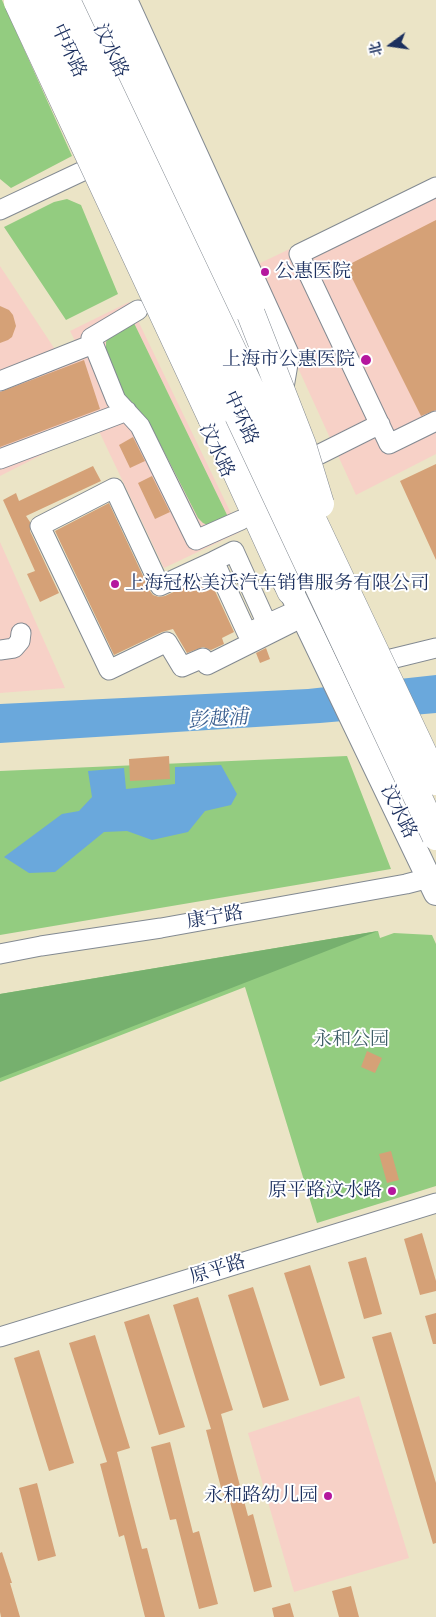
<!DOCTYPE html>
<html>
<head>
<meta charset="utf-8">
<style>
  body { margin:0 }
  #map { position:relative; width:436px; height:1617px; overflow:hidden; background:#ebe4c6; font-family:"IM FELL French Canon","Noto Serif SC",serif }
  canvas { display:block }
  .north { position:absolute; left:366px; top:20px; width:50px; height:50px; -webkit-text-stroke:4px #fff; paint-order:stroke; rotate:256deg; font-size:14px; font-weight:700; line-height:20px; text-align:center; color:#1b2f5e }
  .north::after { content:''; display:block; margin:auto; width:18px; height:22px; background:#1b2f5e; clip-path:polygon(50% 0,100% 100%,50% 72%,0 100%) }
</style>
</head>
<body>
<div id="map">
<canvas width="436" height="1617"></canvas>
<div class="north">北</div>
</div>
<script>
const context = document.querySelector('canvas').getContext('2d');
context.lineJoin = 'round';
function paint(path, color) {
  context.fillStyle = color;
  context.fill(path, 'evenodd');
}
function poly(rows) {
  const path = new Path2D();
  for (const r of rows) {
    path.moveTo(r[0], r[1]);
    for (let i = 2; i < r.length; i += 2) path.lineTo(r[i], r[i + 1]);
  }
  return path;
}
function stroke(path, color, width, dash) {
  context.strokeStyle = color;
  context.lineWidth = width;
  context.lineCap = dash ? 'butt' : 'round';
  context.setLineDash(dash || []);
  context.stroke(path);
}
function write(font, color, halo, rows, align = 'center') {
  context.font = font + ' "IM FELL French Canon","Noto Serif SC",serif';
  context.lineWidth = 4;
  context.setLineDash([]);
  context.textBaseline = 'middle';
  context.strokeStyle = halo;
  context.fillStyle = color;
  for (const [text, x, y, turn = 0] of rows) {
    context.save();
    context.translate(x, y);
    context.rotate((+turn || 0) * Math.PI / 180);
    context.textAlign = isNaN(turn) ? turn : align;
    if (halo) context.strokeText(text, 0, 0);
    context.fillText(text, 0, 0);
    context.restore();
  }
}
paint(poly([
  [436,179,436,454,356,495,252,267],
  [0,266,58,354,0,376],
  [129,302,240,532,164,568,97,427,0,476,0,378,78,347,70,331],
  [0,542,65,688,0,693],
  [359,1396,409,1558,294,1592,248,1433]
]), '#f7d1c7');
paint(poly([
  [0,0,2,0,72,156,11,188,0,179],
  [67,199,81,205,118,294,66,320,4,227,54,202],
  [134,323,229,519,212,527,203,523,198,518,152,428,146,418,123,393,106,352,106,342,112,332],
  [347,756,391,869,0,935,0,771],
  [378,931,380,938,394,933,432,935,436,944,436,1186,317,1223,245,987,0,1082,0,994]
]), '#93cc80');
paint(poly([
  [378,931,0,1078,0,994]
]), '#76b06e');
paint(poly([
  [436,675,436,713,320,723,0,743,0,704,308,689],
  [221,765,237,794,231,805,205,811,188,832,152,840,127,831,104,832,55,872,29,873,4,857,62,814,79,811,92,797,88,771,124,768,126,789,175,784,175,767]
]), '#6aa8dc');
paint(poly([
  [436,220,436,410,421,416,346,266],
  [0,306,9,310,13,315,16,326,12,337,8,340,0,343],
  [84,360,100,409,0,447,0,392],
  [133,437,145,461,130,468,119,445],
  [436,464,436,560,400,481],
  [93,466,101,481,26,516,30,522,30,531,59,593,40,602,27,574,35,571,3,500,16,493,19,501],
  [152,476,170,512,155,519,138,483],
  [109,503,150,591,153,595,159,597,165,596,208,576,234,632,222,638,224,644,211,650,203,647,187,653,173,629,162,632,114,655,55,531],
  [266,648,270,659,260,663,256,653],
  [169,756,170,779,130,781,129,759],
  [367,1051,382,1058,375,1073,361,1067],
  [391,1151,399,1180,387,1183,379,1154],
  [422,1233,436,1281,436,1291,420,1295,404,1239],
  [366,1257,382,1314,364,1319,348,1262],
  [310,1265,345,1378,320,1386,284,1273],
  [253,1287,289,1400,263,1408,228,1295],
  [198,1297,233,1410,221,1414,248,1516,253,1514,272,1587,254,1592,230,1502,225,1503,206,1430,211,1429,173,1305],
  [436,1313,436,1344,433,1344,425,1316],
  [149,1314,185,1427,159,1435,124,1322],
  [391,1332,436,1483,436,1543,433,1544,372,1337],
  [95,1335,130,1448,117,1452,142,1549,147,1548,165,1617,145,1617,124,1535,119,1537,100,1464,107,1462,69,1343],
  [39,1350,74,1463,49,1471,14,1358],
  [170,1442,193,1533,199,1531,218,1604,199,1609,176,1519,170,1520,151,1447],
  [37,1483,56,1556,38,1561,19,1488],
  [2,1552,12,1583,10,1583,20,1617,1,1617,0,1612,0,1553],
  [351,1586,359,1617,339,1617,332,1591],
  [290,1603,294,1617,274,1617,272,1608]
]), '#d5a177');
const minor = poly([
  [436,187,299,254,389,444,436,421],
  [0,210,85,170],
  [138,310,91,338,116,400,140,426,196,540,241,520],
  [0,381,93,344],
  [0,459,127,411],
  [300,464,380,424],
  [214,561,234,551,267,624],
  [289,614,247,633,214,561,160,586,114,488,40,526,109,670,167,642,182,667,203,658,207,665,293,622],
  [0,650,14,648,20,641,21,633],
  [391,659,436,648],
  [0,954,41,946,161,928,406,884,429,878],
  [0,1337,436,1203]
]);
const major = poly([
  [87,0,276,412],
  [125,0,287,355,280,396],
  [280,575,291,591,436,893]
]);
const highway = poly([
  [106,0,251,314],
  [212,418,291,591]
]);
stroke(minor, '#838a92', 21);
stroke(major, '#838a92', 26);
stroke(highway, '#838a92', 29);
stroke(minor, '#fff', 19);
stroke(major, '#fff', 24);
stroke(highway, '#fff', 28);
const highwayBridge = poly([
  [44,0,436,836],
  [66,0,436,781],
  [18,2,212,418],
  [251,314,302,445,320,504]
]);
stroke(highwayBridge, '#838a92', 29, []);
stroke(highwayBridge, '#fff', 28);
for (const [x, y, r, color] of [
  [265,272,5,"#b5179e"],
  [366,360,6,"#b5179e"],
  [115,584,5,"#b5179e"],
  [392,1191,5,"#b5179e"],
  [328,1496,5,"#b5179e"]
]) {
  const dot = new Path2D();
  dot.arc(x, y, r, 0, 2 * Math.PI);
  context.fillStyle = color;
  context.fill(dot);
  stroke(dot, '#fff', 2);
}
write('19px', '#1b2f5e', '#fff', [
  ["中环路",68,51,65],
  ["汶水路",110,51,65],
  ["中环路",240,418,65],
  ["汶水路",216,451,65],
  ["汶水路",398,812,64],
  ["康宁路",215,918,-10],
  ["原平路",218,1270,-17]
]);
write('19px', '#1b2f5e', '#fff', [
  ["公惠医院",275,272,"left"],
  ["上海市公惠医院",355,360],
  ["上海冠松美沃汽车销售服务有限公司",125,584,"left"],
  ["原平路汶水路",382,1191],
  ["永和路幼儿园",318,1496]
], 'right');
write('19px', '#3f5e68', '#fff', [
  ["永和公园",351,1040]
]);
write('italic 20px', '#3b5f90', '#fff', [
  ["彭越浦",218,720,-4]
]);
</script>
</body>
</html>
